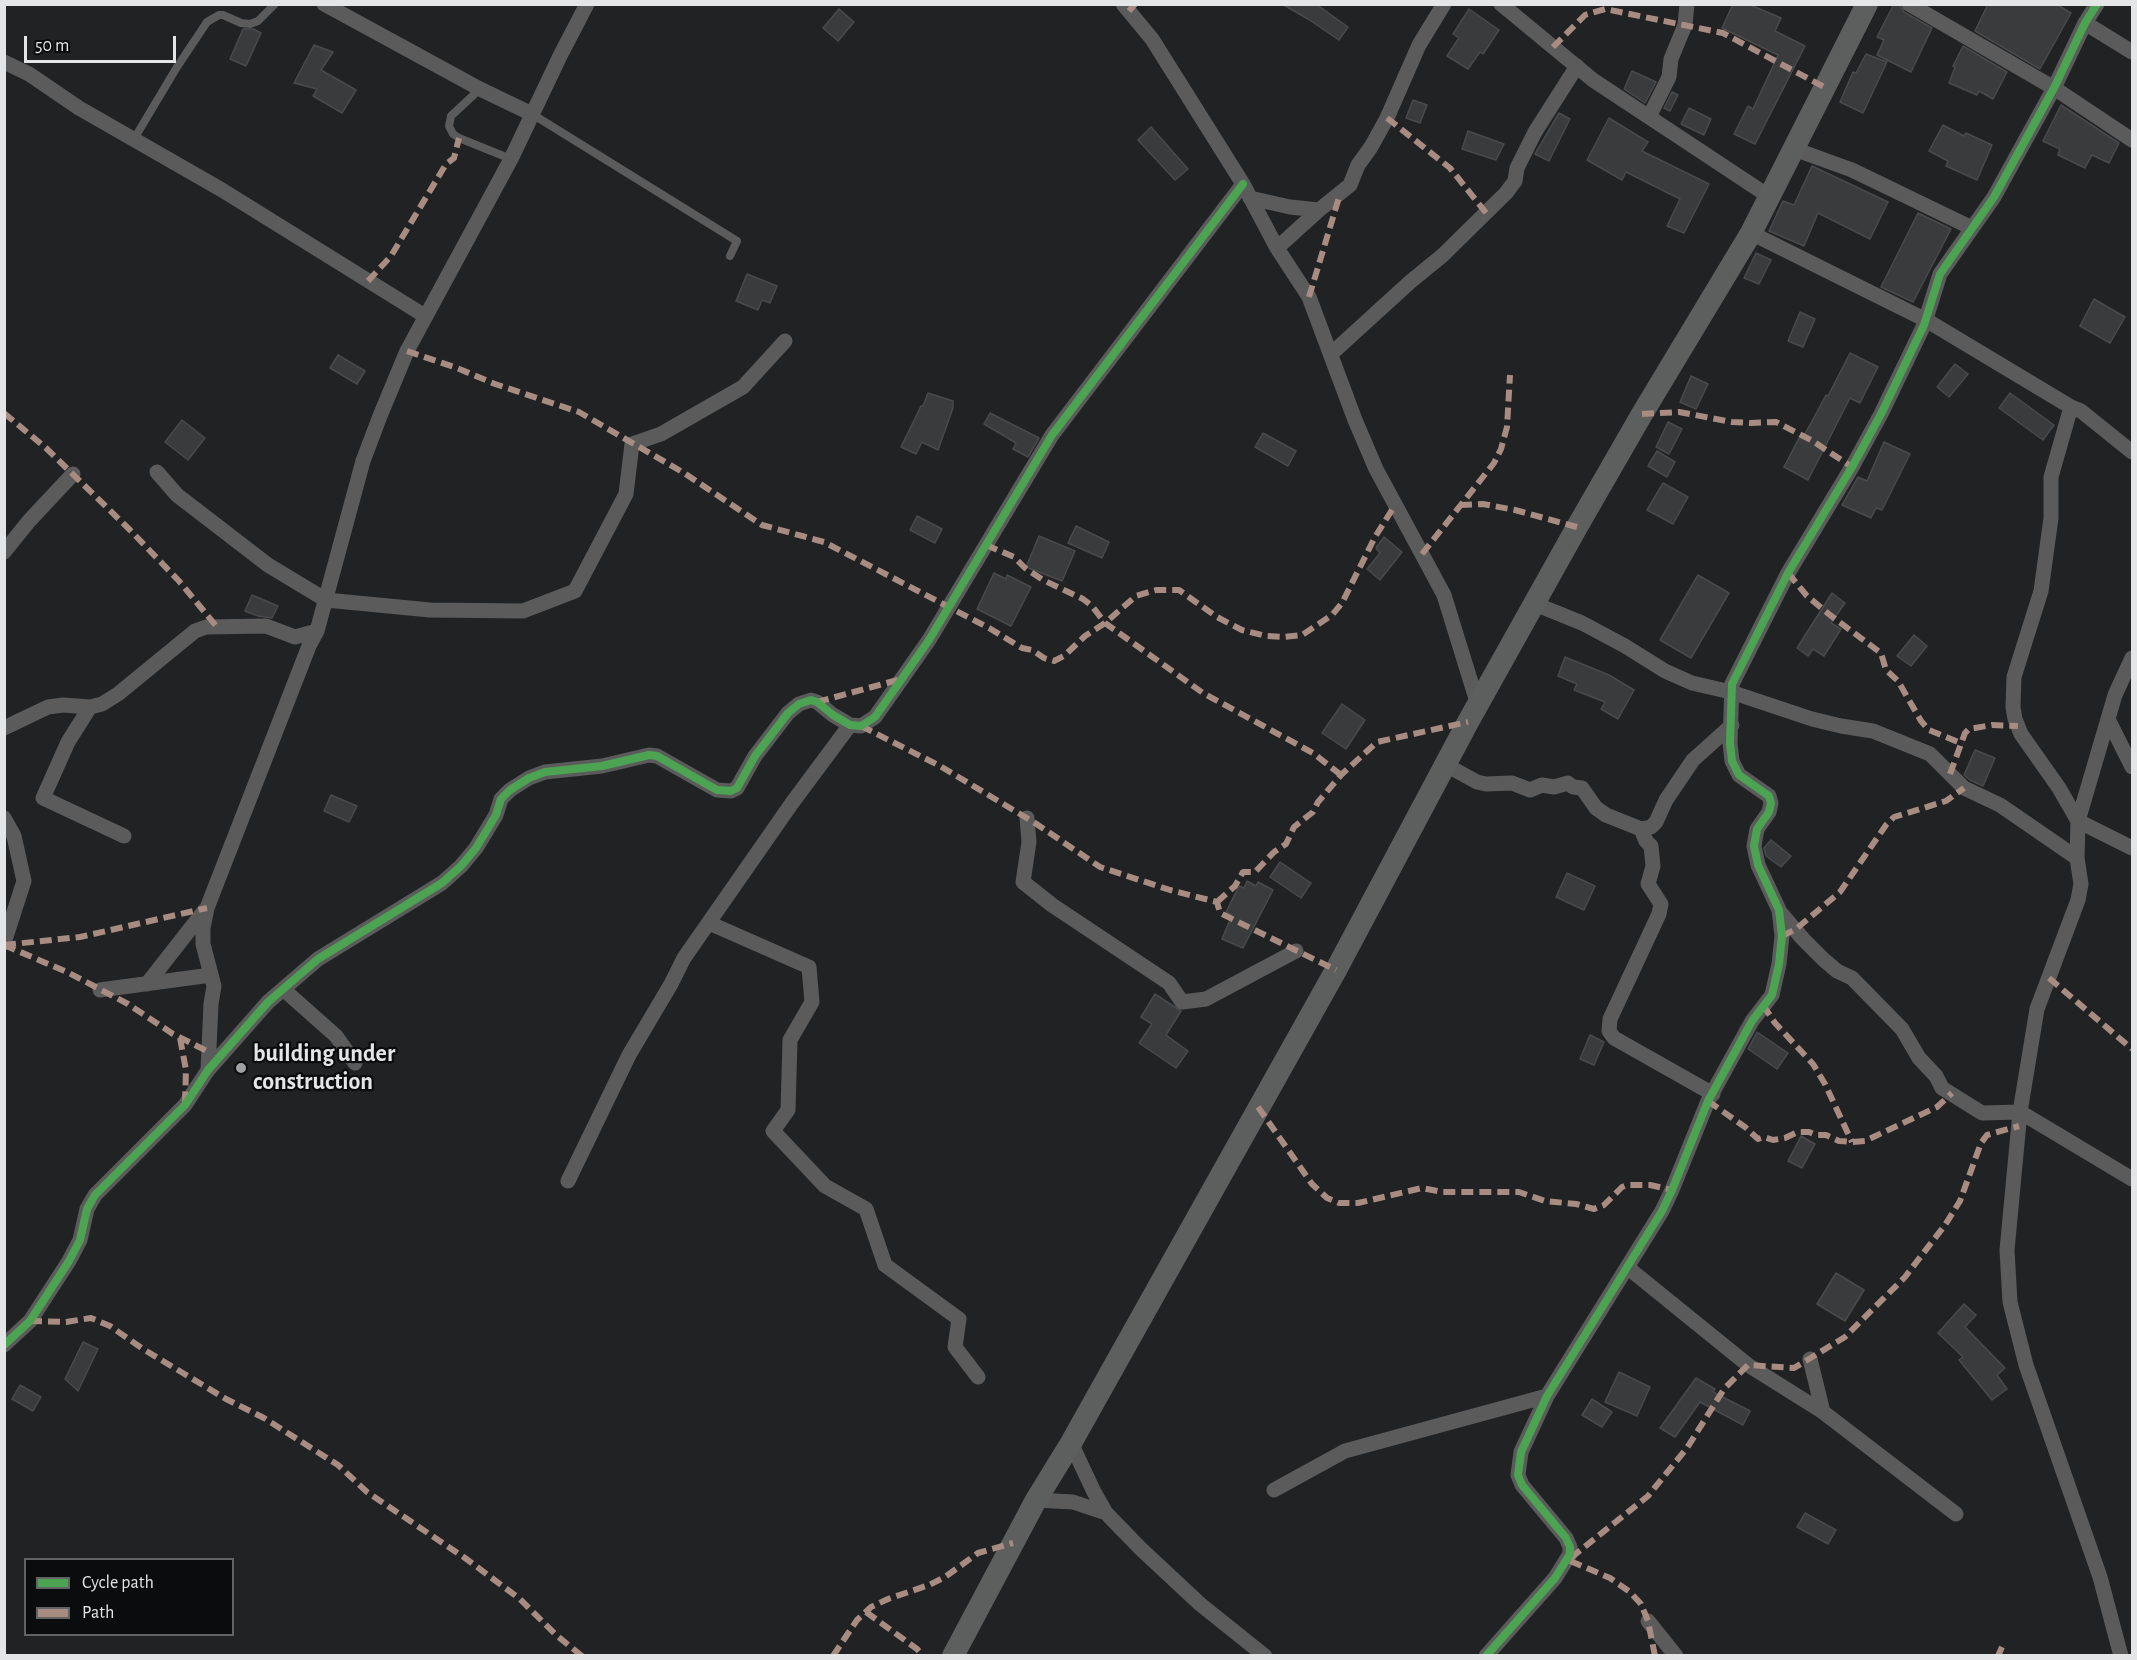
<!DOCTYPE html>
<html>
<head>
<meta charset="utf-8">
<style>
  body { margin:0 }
  #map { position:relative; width:2137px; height:1660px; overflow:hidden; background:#212224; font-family:"Alegreya Sans",sans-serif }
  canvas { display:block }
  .frame { position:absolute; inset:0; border:6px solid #e4e5e7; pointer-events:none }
  .legend { position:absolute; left:24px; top:1558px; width:210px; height:78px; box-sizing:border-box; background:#0a0c0d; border:2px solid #616364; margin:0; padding:8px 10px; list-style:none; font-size:18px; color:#e4e5e7 }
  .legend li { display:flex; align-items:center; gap:12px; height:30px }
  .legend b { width:30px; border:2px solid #616364 }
  .scale { position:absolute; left:24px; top:36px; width:152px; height:27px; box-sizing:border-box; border:3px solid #e4e5e7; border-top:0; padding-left:8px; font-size:18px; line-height:21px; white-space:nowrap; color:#e4e5e7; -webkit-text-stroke:4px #0a0c0d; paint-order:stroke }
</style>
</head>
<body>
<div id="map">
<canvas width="2137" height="1660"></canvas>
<div class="frame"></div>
<ul class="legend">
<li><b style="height:8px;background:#4ca352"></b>Cycle path</li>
<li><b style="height:8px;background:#a88b81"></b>Path</li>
</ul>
<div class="scale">50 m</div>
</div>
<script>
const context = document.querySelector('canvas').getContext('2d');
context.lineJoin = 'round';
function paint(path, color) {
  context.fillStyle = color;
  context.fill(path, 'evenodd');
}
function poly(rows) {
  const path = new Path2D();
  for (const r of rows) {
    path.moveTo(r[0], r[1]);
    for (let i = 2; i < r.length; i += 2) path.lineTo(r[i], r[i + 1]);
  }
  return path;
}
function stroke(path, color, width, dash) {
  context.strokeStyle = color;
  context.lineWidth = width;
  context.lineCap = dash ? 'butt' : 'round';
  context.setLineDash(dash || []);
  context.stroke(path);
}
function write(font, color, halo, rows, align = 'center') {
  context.font = font + ' "Alegreya Sans",sans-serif';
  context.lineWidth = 4.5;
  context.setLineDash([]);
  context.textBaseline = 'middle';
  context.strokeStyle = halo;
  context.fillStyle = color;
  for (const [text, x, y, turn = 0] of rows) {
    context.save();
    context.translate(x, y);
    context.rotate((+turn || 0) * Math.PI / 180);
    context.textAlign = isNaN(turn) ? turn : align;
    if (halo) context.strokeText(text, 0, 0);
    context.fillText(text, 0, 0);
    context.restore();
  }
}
const building = poly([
  [1282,4,1316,4,1348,27,1339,40,1308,19,1282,4],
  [1733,4,1748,4,1781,18,1775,31,1805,46,1755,144,1734,134,1748,106,1753,109,1778,55,1722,28,1733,4],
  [1894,4,1899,4,1904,12,1932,28,1911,72,1877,55,1884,40,1877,37,1894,4],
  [1988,4,2056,4,2071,13,2040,69,1975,31,1988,4],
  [839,9,854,22,838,41,823,28,839,9],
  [1469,9,1499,30,1483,54,1480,52,1468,69,1447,56,1459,38,1453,34,1469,9],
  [243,29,253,29,261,33,246,66,230,59,243,29],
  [314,45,333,52,321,70,356,90,342,113,313,96,317,89,294,83,314,45],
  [1963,46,2007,72,1993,99,1979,91,1977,95,1949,83,1955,67,1953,66,1963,46],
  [1866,54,1887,62,1863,113,1840,102,1853,72,1856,73,1866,54],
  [1632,71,1656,82,1645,103,1624,89,1632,71],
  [1672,92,1678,95,1670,111,1664,108,1672,92],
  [1413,100,1427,105,1420,123,1406,118,1413,100],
  [2061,105,2119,143,2109,163,2092,155,2085,168,2058,155,2060,149,2043,141,2061,105],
  [1689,108,1711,119,1704,135,1681,124,1689,108],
  [1559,113,1570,119,1549,161,1535,154,1559,113],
  [1609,118,1648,142,1642,151,1709,184,1684,233,1667,226,1680,199,1626,172,1622,180,1587,160,1609,118],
  [1943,125,1964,136,1966,133,1992,145,1977,180,1946,166,1948,161,1929,151,1943,125],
  [1151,127,1188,169,1175,180,1138,140,1151,127],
  [1468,131,1504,144,1496,160,1462,149,1468,131],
  [1812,166,1888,202,1870,239,1818,213,1804,246,1769,231,1783,201,1794,205,1812,166],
  [1918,213,1951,229,1913,302,1881,287,1918,213],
  [1756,253,1771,260,1759,284,1744,278,1756,253],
  [747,274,777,286,770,303,762,300,758,310,736,301,747,274],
  [2094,299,2125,317,2110,343,2080,326,2094,299],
  [1800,312,1815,319,1803,347,1788,341,1800,312],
  [1850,353,1878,367,1860,403,1850,398,1808,480,1784,467,1799,438,1802,439,1812,421,1826,395,1828,396,1850,353],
  [338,355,365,371,357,384,330,368,338,355],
  [1955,364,1968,374,1949,397,1937,387,1955,364],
  [1691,376,1708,384,1696,409,1680,402,1691,376],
  [928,393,953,401,953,408,938,450,922,442,916,454,901,447,921,406,923,406,928,393],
  [2010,393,2054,425,2043,440,1999,408,2010,393],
  [990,413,1039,438,1028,457,1013,449,1016,443,984,424,990,413],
  [182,420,205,438,188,460,165,442,182,420],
  [1668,422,1682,429,1669,454,1656,447,1668,422],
  [1263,433,1296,451,1288,466,1255,447,1263,433],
  [1884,442,1910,454,1882,510,1876,508,1871,518,1842,505,1858,477,1867,481,1884,442],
  [1657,451,1675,462,1667,477,1648,466,1657,451],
  [1663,483,1688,497,1673,524,1647,510,1663,483],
  [917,516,942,529,935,543,910,530,917,516],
  [1076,526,1109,542,1102,558,1068,543,1076,526],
  [1039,536,1075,551,1062,581,1026,567,1039,536],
  [1384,537,1402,552,1380,580,1367,569,1380,553,1376,548,1384,537],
  [994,573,1006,579,1007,575,1031,587,1011,626,977,609,994,573],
  [1698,575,1729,593,1691,658,1660,640,1698,575],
  [1832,593,1845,603,1831,623,1841,629,1824,656,1813,649,1808,656,1797,648,1832,593],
  [252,595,278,606,272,618,258,616,245,611,252,595],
  [1914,635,1927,646,1911,666,1897,656,1914,635],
  [1565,657,1609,675,1634,690,1618,719,1601,709,1605,702,1574,690,1577,684,1558,676,1565,657],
  [1342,704,1365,720,1346,749,1322,733,1342,704],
  [1975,750,1995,758,1983,786,1970,780,1964,775,1975,750],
  [331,795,357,806,349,822,324,811,331,795],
  [1771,840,1791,856,1781,867,1766,856,1764,848,1771,840],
  [1280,862,1311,883,1301,898,1270,877,1280,862],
  [1567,873,1595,886,1584,910,1556,897,1567,873],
  [1247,881,1256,886,1258,882,1273,890,1243,948,1222,939,1232,915,1226,912,1239,886,1244,888,1247,881],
  [1155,994,1181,1011,1166,1035,1188,1051,1176,1068,1139,1043,1152,1024,1141,1017,1155,994],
  [1757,1032,1788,1053,1777,1069,1748,1049,1757,1032],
  [1590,1035,1604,1042,1594,1065,1580,1059,1590,1035],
  [1801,1136,1815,1144,1802,1168,1788,1161,1801,1136],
  [1836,1273,1864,1290,1845,1321,1817,1304,1836,1273],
  [1964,1304,1976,1315,1965,1327,2005,1368,1997,1375,2007,1389,1992,1400,1959,1360,1963,1357,1938,1333,1964,1304],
  [83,1342,98,1349,78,1391,65,1379,83,1342],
  [1619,1372,1650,1387,1637,1416,1605,1402,1619,1372],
  [1696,1378,1715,1389,1713,1392,1750,1411,1743,1425,1700,1402,1675,1437,1660,1428,1696,1378],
  [20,1385,41,1397,33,1411,12,1399,20,1385],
  [1592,1399,1612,1412,1602,1427,1582,1415,1592,1399],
  [1805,1513,1836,1530,1828,1544,1797,1527,1805,1513]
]);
paint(building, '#3a3b3c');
stroke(building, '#494a4c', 1.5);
stroke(poly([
  [480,89,451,116,449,126,453,134,459,138,511,159],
  [532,114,737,241,730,256],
  [134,139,177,67,207,22,219,15,223,15,241,23,250,24,258,21,275,4]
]), '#5b5b5b', 8);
stroke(poly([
  [324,4,480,89,532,114],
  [1123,4,1152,39,1243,184,1277,248,1309,297,1355,420,1376,469,1444,595,1478,705],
  [1501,4,1593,80,1770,197],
  [1909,4,2054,88,2132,140],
  [2085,23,2132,52],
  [4,62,29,74,79,108,222,190,425,316],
  [1649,117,1669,77,1671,59,1685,25,1687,4],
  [1794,149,1852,170,1972,228],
  [1250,198,1290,207,1319,210],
  [1751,233,1926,320,2071,407,2081,411,2132,452],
  [1277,248,1319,210,1350,185,1358,165,1371,147,1387,118,1419,45,1444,4],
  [1331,354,1410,282,1443,255,1506,193,1515,181,1517,168,1535,132,1577,66],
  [2071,407,2051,477,2051,518,2041,591,2014,677,2013,707,2015,719,2021,734,2059,788,2078,821,2077,858,2081,884,2078,900,2037,1009,2020,1112,2007,1250,2010,1302,2026,1365,2100,1577,2121,1656],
  [157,472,177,495,268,565,326,600,430,610,523,611,575,591,626,494,632,444,661,434,743,387,785,341],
  [4,552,29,521,73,474],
  [1535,604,1582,623,1625,646,1665,671,1692,683,1731,692,1812,719,1841,726,1873,731,1930,754,1964,788,2000,805,2077,858],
  [2132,658,2115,695,2078,821,2132,848],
  [90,707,68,742,43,798,124,836],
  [2108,719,2132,767],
  [4,728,48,707,63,705,90,707,102,704,118,694,195,631,206,627,266,626,295,637,317,631],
  [1446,765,1477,782,1486,784,1512,783,1530,790,1542,785,1554,787,1568,783,1573,787,1582,788,1596,808,1606,815,1641,829,1651,827,1656,822,1666,800,1693,760,1732,725],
  [4,818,14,836,24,881,4,943],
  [1027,818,1029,842,1023,882,1052,905,1169,983,1182,1002,1206,999,1296,951],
  [1641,829,1646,841,1651,846,1653,866,1648,884,1661,904,1659,914,1610,1019,1609,1031,1614,1038,1713,1094],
  [1779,911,1803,939,1824,960,1837,971,1852,978,1902,1029,1919,1058,1936,1076,1942,1088,1982,1113,2020,1112,2132,1179],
  [709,923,809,967,812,1002,790,1040,788,1110,773,1131,825,1186,866,1209,885,1265,959,1319,955,1347,978,1377],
  [147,984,205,910],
  [283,989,336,1036,355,1063],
  [100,990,211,975],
  [208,1070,211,1004,214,986,203,944,203,928,207,908,309,646,317,631,363,461,380,416,407,351,511,159,560,56,587,4],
  [568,1181,629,1055,671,984,684,958,792,803,850,725],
  [1627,1267,1748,1365,1823,1412],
  [4,1345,30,1321,69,1261,80,1240,87,1209,95,1195,185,1105,208,1070,268,1002,318,959,442,883,461,866,476,848,496,815,501,799,510,790,529,778,545,772,602,766,649,755,657,756,717,790,731,791,737,788,755,756,788,713,799,704,811,700,817,702,833,715,850,725,861,726,875,717,929,640,1052,435,1243,184],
  [1810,1359,1823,1412,1956,1514],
  [1071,1443,1094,1492,1106,1513,1141,1549,1200,1604,1265,1656],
  [1274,1490,1345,1451,1547,1396],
  [1036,1500,1073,1502,1106,1513],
  [1648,1621,1676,1656],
  [1486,1656,1555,1578,1570,1554,1570,1547,1566,1538,1522,1485,1518,1475,1521,1452,1547,1396,1662,1211,1672,1190,1708,1101,1752,1021,1772,995,1779,964,1782,936,1779,910,1758,865,1754,846,1757,829,1769,812,1771,803,1769,796,1739,775,1732,761,1730,743,1732,684,1788,573,1852,467,1881,414,1924,325,1940,274,1994,197,2054,88,2085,23,2097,4]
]), '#5b5b5b', 15);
stroke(poly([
  [953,1656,1036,1500,1071,1443,1336,970,1468,722,1577,527,1642,414,1751,233,1867,4]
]), '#5d5e5e', 22);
stroke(poly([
  [1129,11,1135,4],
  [1553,47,1585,15,1605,9,1723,33,1826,88],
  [1387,118,1450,168,1487,214],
  [368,281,391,256,446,164,454,158,459,138],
  [1309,297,1340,194],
  [407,351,457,368,495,384,579,412,684,473,762,525,824,542,989,628,1022,648,1032,650,1044,658,1054,661,1064,656,1085,636,1105,623,1136,596,1156,590,1179,590,1217,617,1242,630,1266,636,1284,637,1302,635,1332,615,1342,603,1375,537,1395,505],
  [4,413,46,448,130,530,179,581,217,627],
  [1642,414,1679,412,1732,422,1751,423,1776,422,1811,440,1852,467],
  [1460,505,1483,504,1515,510,1577,527],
  [986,545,1014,557,1025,568,1043,580,1083,599,1092,606,1105,623,1203,693,1313,753,1341,775],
  [1422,554,1494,463,1501,449,1507,427,1510,375],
  [1788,573,1807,596,1830,615,1881,653,1886,670,1898,681,1921,721,1929,730,1963,744],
  [817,702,901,679],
  [861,726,940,766,1035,823,1100,867,1170,890,1217,902,1220,913,1336,970],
  [1950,774,1965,733,1969,729,1992,725,2018,726],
  [1217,902,1235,886,1243,872,1255,872,1274,852,1286,844,1294,827,1313,812,1318,802,1341,775,1377,742,1468,722],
  [1782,936,1796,929,1840,892,1886,825,1894,817,1946,801,1964,788],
  [4,945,69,973,128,1004,173,1034,209,1052],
  [4,945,80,937,207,908],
  [2049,978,2132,1049],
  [1763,1005,1775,1023,1813,1064,1825,1084,1852,1142],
  [180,1038,186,1070,185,1102],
  [1708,1101,1745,1127,1758,1139,1764,1137,1773,1140,1785,1138,1798,1132,1809,1132,1816,1135,1826,1135,1839,1141,1852,1142,1865,1141,1937,1107,1952,1093],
  [1258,1107,1312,1184,1327,1198,1339,1203,1358,1203,1422,1188,1443,1192,1519,1192,1545,1201,1576,1204,1594,1209,1604,1205,1622,1187,1627,1185,1650,1185,1672,1190],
  [30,1321,66,1322,91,1318,110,1326,143,1349,226,1399,264,1418,338,1465,367,1492,465,1558,520,1599,556,1635,582,1656],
  [866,1612,917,1649,923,1656],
  [833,1656,857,1620,871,1607,888,1599,929,1585,945,1577,978,1553,1013,1543],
  [1655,1656,1648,1621,1641,1604,1630,1592,1610,1578,1568,1560,1648,1496,1687,1448,1724,1389,1748,1365,1794,1368,1845,1337,1905,1277,1945,1225,1960,1201,1981,1143,1987,1135,2019,1126],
  [1998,1656,2002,1647]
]), '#a88b81', 6, [12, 6]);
stroke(poly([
  [4,1345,30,1321,69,1261,80,1240,87,1209,95,1195,185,1105,208,1070,268,1002,318,959,442,883,461,866,476,848,496,815,501,799,510,790,529,778,545,772,602,766,649,755,657,756,717,790,731,791,737,788,755,756,788,713,799,704,811,700,817,702,833,715,850,725,861,726,875,717,929,640,1052,435,1243,184],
  [1486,1656,1555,1578,1570,1554,1570,1547,1566,1538,1522,1485,1518,1475,1521,1452,1547,1396,1662,1211,1672,1190,1708,1101,1752,1021,1772,995,1779,964,1782,936,1779,910,1758,865,1754,846,1757,829,1769,812,1771,803,1769,796,1739,775,1732,761,1730,743,1732,684,1788,573,1852,467,1881,414,1924,325,1940,274,1994,197,2054,88,2085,23,2097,4]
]), '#4ca352', 8);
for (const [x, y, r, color] of [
  [241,1068,6,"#a0a1a3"]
]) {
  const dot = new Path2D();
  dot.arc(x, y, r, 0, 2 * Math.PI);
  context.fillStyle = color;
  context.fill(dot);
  stroke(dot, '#0a0c0d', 2);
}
write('bold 24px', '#e4e5e7', '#0a0c0d', [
  ["building under",253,1054],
  ["construction",253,1082]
], 'left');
</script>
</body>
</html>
